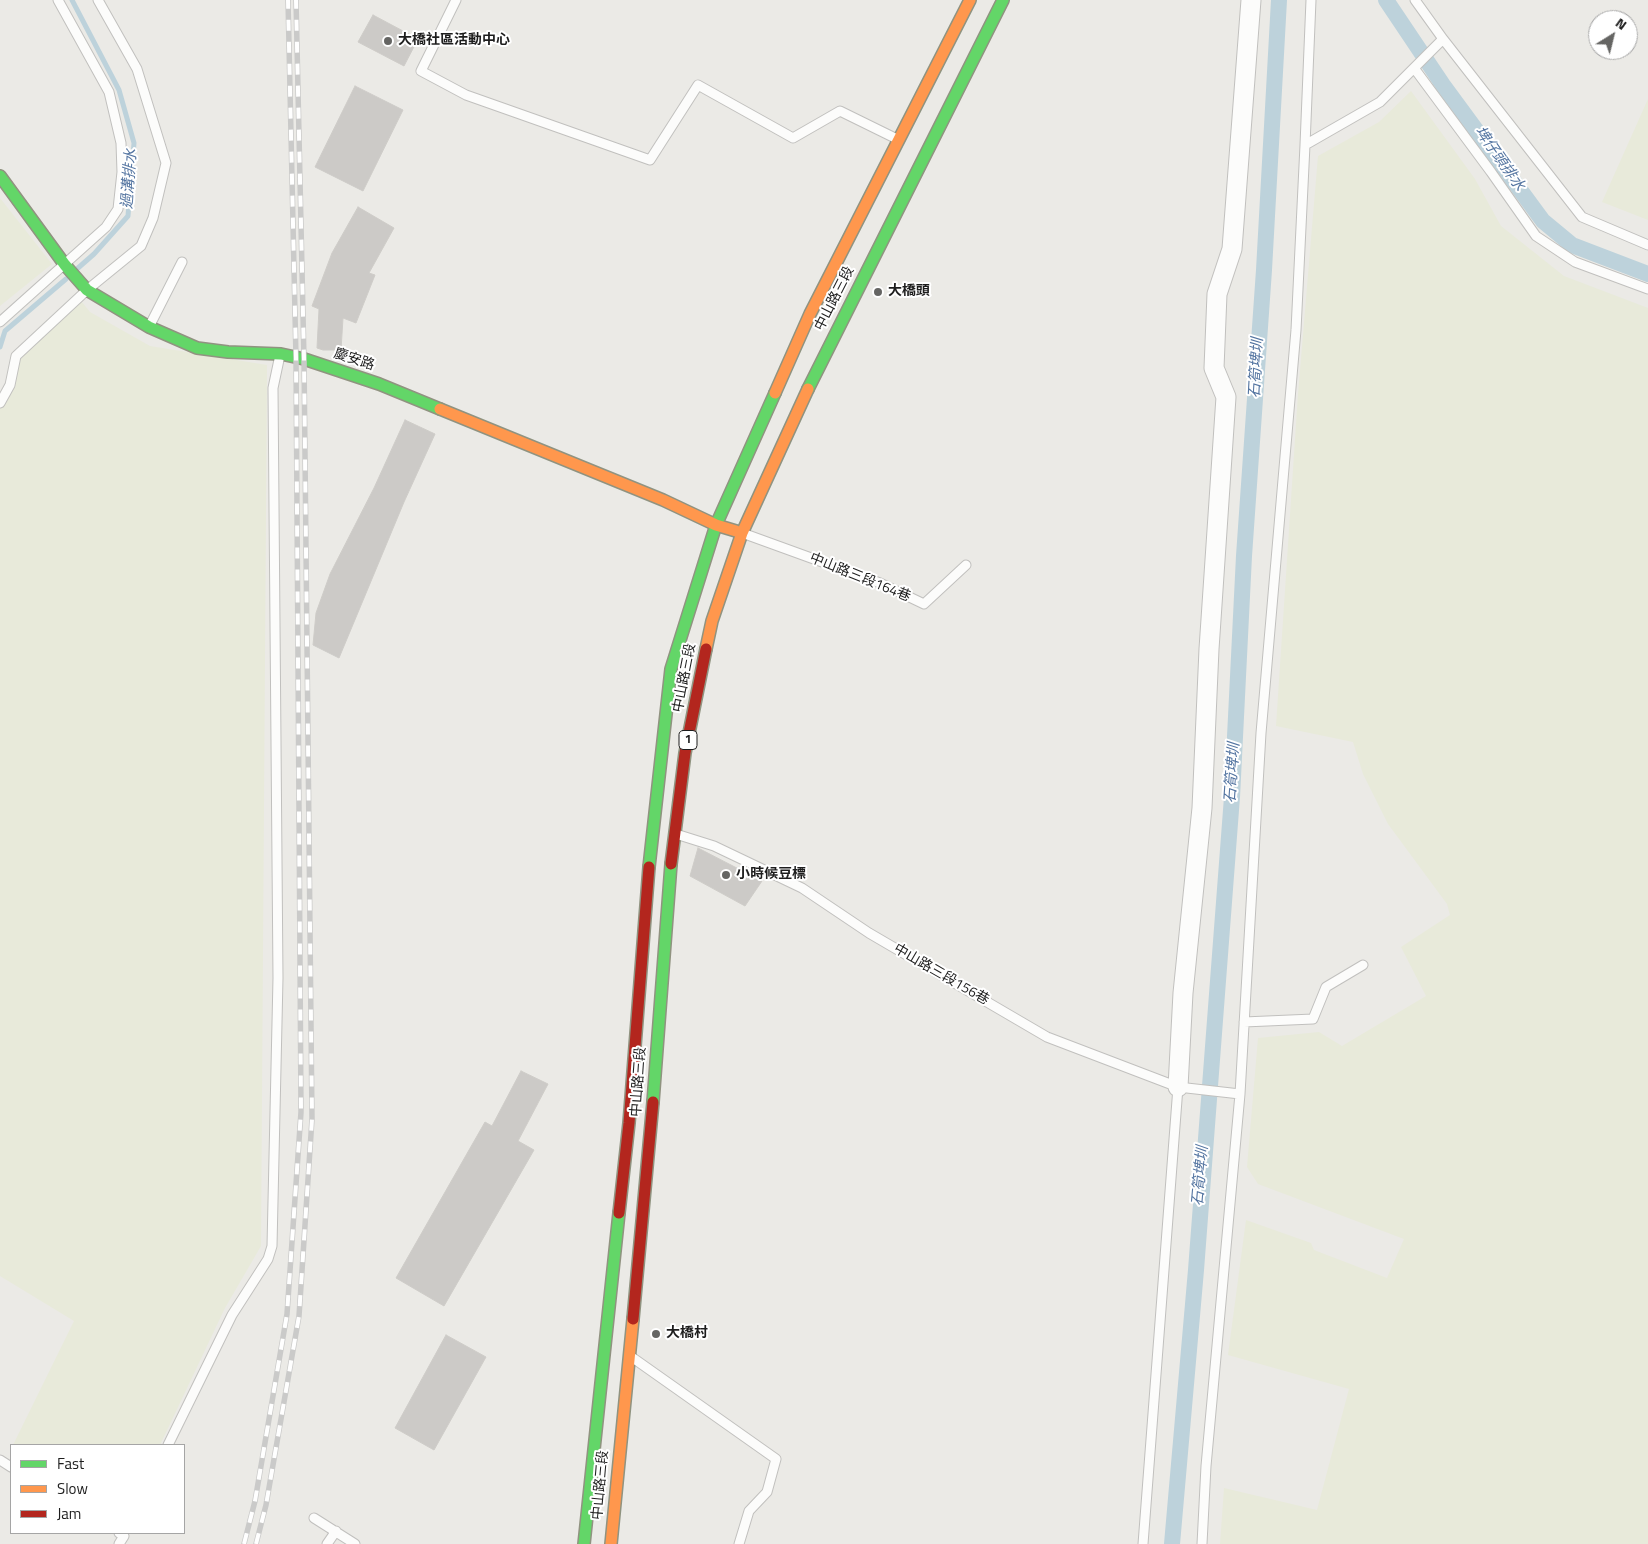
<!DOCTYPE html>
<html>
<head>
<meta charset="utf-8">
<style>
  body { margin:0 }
  #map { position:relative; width:1648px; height:1544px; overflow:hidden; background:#ebeae6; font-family:"Titillium Web",sans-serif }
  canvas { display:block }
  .legend { position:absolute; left:10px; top:1444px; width:175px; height:90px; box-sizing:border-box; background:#fff; border:1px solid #a5a5a5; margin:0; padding:6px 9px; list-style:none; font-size:15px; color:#1d1d1d }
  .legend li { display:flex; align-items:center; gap:10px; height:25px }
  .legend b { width:25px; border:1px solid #a5a5a5 }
  .north { position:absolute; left:1588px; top:10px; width:50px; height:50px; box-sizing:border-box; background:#fff; border:1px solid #a5a5a5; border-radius:50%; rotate:36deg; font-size:14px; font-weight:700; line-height:20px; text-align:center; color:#1d1d1d }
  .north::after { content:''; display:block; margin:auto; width:18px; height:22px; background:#656563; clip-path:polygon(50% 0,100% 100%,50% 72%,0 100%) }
</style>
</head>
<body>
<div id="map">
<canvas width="1648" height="1544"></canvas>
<ul class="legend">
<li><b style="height:6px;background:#63d668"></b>Fast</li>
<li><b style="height:6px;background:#ff974d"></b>Slow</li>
<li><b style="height:6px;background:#b3261e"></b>Jam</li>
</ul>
<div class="north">N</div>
</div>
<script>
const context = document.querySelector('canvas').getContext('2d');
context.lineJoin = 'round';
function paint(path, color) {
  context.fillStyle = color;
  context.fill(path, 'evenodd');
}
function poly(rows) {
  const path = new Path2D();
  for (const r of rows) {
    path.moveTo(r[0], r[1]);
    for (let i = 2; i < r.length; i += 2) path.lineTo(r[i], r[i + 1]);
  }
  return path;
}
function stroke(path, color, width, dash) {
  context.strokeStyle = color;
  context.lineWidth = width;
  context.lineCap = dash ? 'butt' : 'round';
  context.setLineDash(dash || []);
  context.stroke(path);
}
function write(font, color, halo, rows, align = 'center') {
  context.font = font + ' "Titillium Web","Noto Sans TC",sans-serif';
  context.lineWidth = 4;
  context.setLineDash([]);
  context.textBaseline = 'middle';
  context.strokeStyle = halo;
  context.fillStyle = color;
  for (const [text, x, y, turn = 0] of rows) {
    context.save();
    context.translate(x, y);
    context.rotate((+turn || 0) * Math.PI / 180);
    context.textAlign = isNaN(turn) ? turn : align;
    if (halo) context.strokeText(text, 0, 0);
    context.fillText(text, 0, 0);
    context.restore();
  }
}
paint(poly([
  [1411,91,1475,179,1501,226,1564,276,1648,308,1648,1544,1220,1544,1224,1488,1317,1510,1349,1389,1228,1355,1246,1220,1311,1243,1314,1250,1387,1278,1404,1239,1258,1184,1247,1167,1258,1038,1319,1032,1342,1046,1426,996,1401,947,1450,915,1447,904,1388,824,1363,774,1353,742,1276,726,1298,394,1318,156,1379,122],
  [1648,99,1648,220,1602,202],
  [0,198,52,264,0,306],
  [77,296,90,312,150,346,267,365,261,1246,225,1308,160,1445,13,1445,74,1321,0,1276,0,401,24,343]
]), '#e8eada');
stroke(poly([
  [72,0,119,90,134,143,128,216,94,254,78,268],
  [0,347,5,331,66,279]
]), '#bdd2db', 5);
stroke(poly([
  [1386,0,1443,85,1543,221,1572,245,1648,274],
  [1172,1544,1196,1270,1232,797,1244,556,1264,270,1279,0]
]), '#bdd2db', 16);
const building = poly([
  [373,15,418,39,404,66,358,42,373,15],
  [355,86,403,110,363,191,315,167,355,86],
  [358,207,394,228,369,273,375,275,356,323,343,318,341,350,323,350,317,348,319,309,312,306,332,253,358,207],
  [405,420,435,434,404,502,339,658,313,645,316,613,330,574,374,488,405,420],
  [698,848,762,881,745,906,690,876,698,848],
  [521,1071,548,1084,518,1141,534,1150,444,1306,396,1278,485,1122,492,1126,521,1071],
  [446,1335,486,1357,434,1450,395,1428,446,1335]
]);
paint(building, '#cccac7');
stroke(building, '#ceccc8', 1);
const lane = poly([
  [456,0,421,71,466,95,650,160,698,85,793,138,840,111,897,139],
  [1443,39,1582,217,1648,245],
  [1414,68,1491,172,1536,236,1575,262,1648,289],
  [1305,145,1311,0],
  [0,322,106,227,118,209,122,172,121,143,109,92,58,0],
  [150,325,182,262],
  [0,403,10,385,16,356,87,290,141,246,153,218,166,163,137,69,98,0],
  [745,534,880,583,924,604,966,565],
  [679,835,714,846,802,888,869,933,1047,1037,1178,1087,1240,1094],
  [1244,1022,1313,1019,1326,987,1363,965],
  [633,1358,776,1459,767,1492,749,1511,739,1544],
  [168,1445,232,1315,268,1259,272,1246,278,978,273,388,280,355],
  [0,1460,11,1467],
  [314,1518,355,1544],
  [119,1533,124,1536,119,1544],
  [327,1544,336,1531],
  [1143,1544,1178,1087],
  [1202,1544,1206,1466,1240,1094,1261,733,1296,330,1305,145,1380,102,1443,39,1415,0]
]);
const street = poly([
  [1178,1087,1183,993,1202,808,1209,649,1226,397,1214,368,1217,294,1232,249,1251,0]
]);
const fast = poly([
  [0,176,65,265,87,290,149,327,197,348,228,352,281,354,304,359,379,384,440,409],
  [808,389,1003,0],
  [649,867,671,669,716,525,775,393],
  [653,1102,671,864],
  [584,1544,619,1213]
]);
const slow = poly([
  [775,393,810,314,970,0],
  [440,409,663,500,716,525,736,531],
  [706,649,712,621,742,533,808,389],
  [611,1544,633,1319]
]);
const jam = poly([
  [671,864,685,753,706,649],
  [619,1213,629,1123,649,867],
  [633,1319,653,1102]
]);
stroke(lane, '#c1c0be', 11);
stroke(street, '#c1c0be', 21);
stroke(fast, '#909380', 14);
stroke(slow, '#909380', 14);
stroke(jam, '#909380', 14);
stroke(lane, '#fcfcfb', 9);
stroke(street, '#fcfcfb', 19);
stroke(fast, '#63d668', 11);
stroke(slow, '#ff974d', 11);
stroke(jam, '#b3261e', 11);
const rail = poly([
  [244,1544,255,1501,287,1314,301,1112,296,358,288,0],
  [256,1544,266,1505,299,1316,312,1119,304,359,296,0]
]);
stroke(rail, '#cacac9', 5.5);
stroke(rail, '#fff', 4, [11]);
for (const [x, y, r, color] of [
  [388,41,5,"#656563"],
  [878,292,5,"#656563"],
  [726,875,5,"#656563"],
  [656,1334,5,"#656563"]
]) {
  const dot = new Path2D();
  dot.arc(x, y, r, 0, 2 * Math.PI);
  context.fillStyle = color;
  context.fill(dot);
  stroke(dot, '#fff', 2);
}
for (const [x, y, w] of [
  [688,740,18]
]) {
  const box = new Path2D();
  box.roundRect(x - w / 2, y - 9.5, w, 19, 4);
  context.fillStyle = '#fff';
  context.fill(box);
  stroke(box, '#1d1d1d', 1);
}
write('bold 12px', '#1d1d1d', null, [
  ["1",688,740]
]);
write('bold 14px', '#1d1d1d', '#fff', [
  ["大橋社區活動中心",398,41],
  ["大橋頭",888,292],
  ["小時候豆標",736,875],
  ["大橋村",666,1334]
], 'left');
write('14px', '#1d1d1d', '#fff', [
  ["中山路三段",835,299,-63],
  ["慶安路",354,360,18],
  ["中山路三段164巷",860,578,22],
  ["中山路三段",685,678,-79],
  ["中山路三段156巷",941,975,30],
  ["中山路三段",639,1082,-86],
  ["中山路三段",601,1485,-85]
]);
write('italic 15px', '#5475a1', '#fff', [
  ["埤仔頭排水",1499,159,55],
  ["過溝排水",130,179,-86],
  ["石筍埤圳",1257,368,-87],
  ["石筍埤圳",1233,773,-86],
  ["石筍埤圳",1201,1176,-85]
]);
</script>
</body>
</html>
